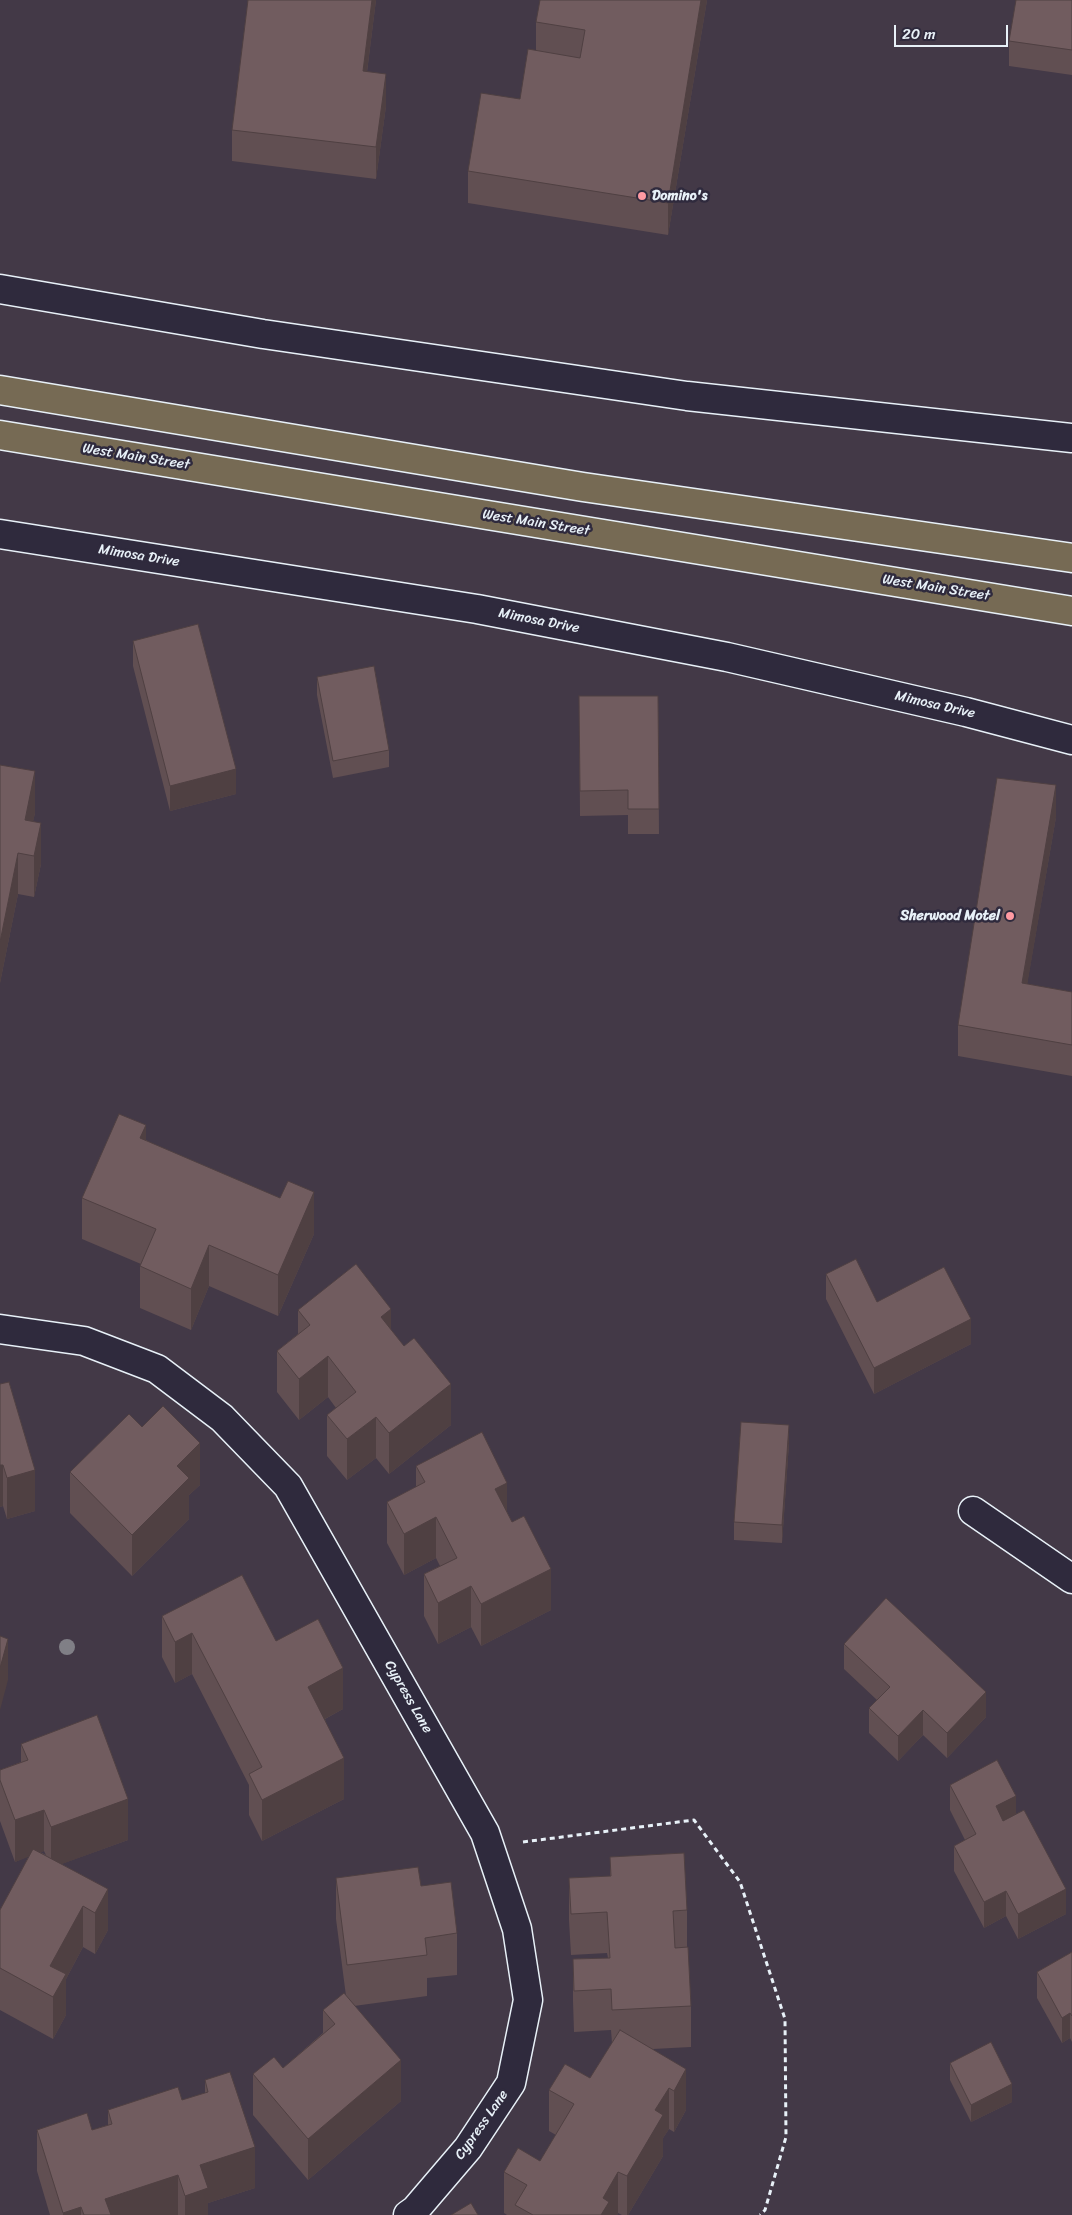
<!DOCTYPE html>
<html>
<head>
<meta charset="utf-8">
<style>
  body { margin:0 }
  #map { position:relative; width:1072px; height:2215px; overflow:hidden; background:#433947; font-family:Sriracha,sans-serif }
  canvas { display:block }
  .scale { position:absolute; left:894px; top:25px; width:114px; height:22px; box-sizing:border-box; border:2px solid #e8f1f8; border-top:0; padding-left:6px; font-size:15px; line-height:18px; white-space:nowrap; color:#e8f1f8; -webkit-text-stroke:4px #2f2a3d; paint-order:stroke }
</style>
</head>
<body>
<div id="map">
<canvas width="1072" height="2215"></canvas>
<div class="scale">20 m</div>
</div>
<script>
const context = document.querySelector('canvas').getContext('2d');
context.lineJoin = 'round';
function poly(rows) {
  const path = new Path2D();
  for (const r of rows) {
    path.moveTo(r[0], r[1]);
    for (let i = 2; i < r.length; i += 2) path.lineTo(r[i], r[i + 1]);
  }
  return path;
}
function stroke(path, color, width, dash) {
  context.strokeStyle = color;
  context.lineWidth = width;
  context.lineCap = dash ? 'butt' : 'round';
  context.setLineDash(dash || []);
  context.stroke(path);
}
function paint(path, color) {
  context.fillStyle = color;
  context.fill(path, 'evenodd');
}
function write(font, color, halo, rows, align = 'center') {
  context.font = font + ' Sriracha,sans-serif';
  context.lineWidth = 5;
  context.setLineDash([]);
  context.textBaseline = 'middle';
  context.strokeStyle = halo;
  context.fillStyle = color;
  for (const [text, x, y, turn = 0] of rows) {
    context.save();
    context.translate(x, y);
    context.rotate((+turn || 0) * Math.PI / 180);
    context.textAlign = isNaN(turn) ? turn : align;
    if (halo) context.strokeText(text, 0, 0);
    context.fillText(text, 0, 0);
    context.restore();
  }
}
const minor = poly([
  [0,289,263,334,687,396,1072,438],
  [0,534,477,609,727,657,966,712,1072,740],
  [0,1329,84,1341,157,1369,222,1418,288,1486,485,1833,517,1929,528,2000,511,2083,468,2148,415,2210,408,2215],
  [973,1511,1072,1579]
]);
const major = poly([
  [0,390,583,487,1072,558],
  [0,435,1072,611]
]);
stroke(minor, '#e8f1f8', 31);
stroke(major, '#e8f1f8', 31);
stroke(poly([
  [523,1842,694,1820,740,1882,785,2019,786,2137,765,2210,760,2215]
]), '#e8f1f8', 3, [5, 4]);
stroke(minor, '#2f2a3d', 28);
stroke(major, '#766a54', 28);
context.fillStyle = '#807f86';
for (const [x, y] of [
  [67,1647]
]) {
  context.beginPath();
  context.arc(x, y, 8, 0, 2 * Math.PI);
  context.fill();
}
paint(poly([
  [376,0,367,72,386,106,376,179,232,161,232,130],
  [707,0,668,235,468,203,468,171,520,99,536,50,536,22],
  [1072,0,1072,75,1009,66,1009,41],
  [133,641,236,794,170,811,133,666],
  [317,677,389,750,389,767,333,778,317,695],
  [579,696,658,696,659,834,628,834,628,815,580,816],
  [0,765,35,813,33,821,41,864,34,897,18,894,0,983],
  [1056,817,1027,984,1072,992,1072,1076,958,1056,958,1025],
  [146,1140,314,1234,278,1316,209,1286,191,1330,140,1308,140,1266,141,1264,82,1239,82,1198],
  [826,1274,877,1302,971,1344,874,1394,826,1299],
  [298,1310,391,1331,451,1425,389,1474,376,1458,347,1480,327,1456,327,1415,336,1408,328,1397,299,1420,277,1392,277,1351,298,1334],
  [0,1384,35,1511,7,1519,3,1506,0,1507],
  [789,1443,782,1543,734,1540,734,1522],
  [416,1466,507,1512,551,1610,481,1646,471,1627,438,1644,424,1616,424,1574,440,1566,436,1558,404,1575,387,1543,387,1502,416,1487],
  [70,1472,200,1485,189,1495,189,1519,132,1576,70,1513],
  [162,1616,276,1641,343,1709,325,1719,344,1799,262,1841,249,1815,249,1785,192,1674,175,1683,162,1657],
  [844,1644,986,1717,947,1758,923,1735,898,1761,869,1733,869,1708,877,1700,844,1669],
  [21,1744,128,1840,61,1864,108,1930,95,1954,83,1947,66,1979,66,2015,53,2039,0,2010,0,1910,29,1856,15,1862,0,1821,0,1770,21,1762],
  [44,1851,46,1855,40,1852],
  [950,1785,1016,1814,1066,1914,1018,1939,1006,1916,984,1928,954,1871,954,1846,965,1840,950,1810],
  [610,1857,687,1910,687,1947,691,2006,691,2047,653,2049,686,2110,674,2132,669,2129,663,2138,663,2156,628,2215,622,2215,618,2213,617,2215,507,2215,504,2213,504,2172,540,2161,556,2135,549,2131,549,2090,590,2078,612,2043,611,2030,574,2032,573,2001,573,1959,608,1958,607,1953,571,1955,569,1920,569,1878,610,1876],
  [336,1878,421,1886,457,1933,457,1975,427,1978,427,1996,354,2006,401,2101,308,2180,253,2115,253,2074,283,2068,323,2033,323,2010,346,1996,336,1919],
  [1072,1952,1072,2042,1070,2038,1062,2043,1037,1998,1037,1972],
  [950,2063,1012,2102,971,2122,950,2080],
  [205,2080,255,2188,208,2203,208,2215,50,2215,37,2171,37,2130,92,2130,108,2125,108,2110,182,2100,205,2093]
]), '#614f52');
paint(poly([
  [372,0,376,0,363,103,363,71],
  [701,0,707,0,668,235,668,203],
  [386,74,386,106,376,179,376,147],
  [236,769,236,794,170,811,170,786],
  [35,771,35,813,26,854,25,820],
  [1056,785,1056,817,1022,1015,1022,983],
  [41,823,41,864,34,897,34,856],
  [18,853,18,894,0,983,0,942],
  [146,1125,146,1167,140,1138],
  [314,1192,314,1234,278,1316,278,1275],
  [209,1245,209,1286,191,1330,191,1289],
  [391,1309,391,1350,381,1317],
  [971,1319,971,1344,874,1394,874,1368],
  [328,1356,328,1397,299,1420,299,1379],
  [451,1384,451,1425,389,1474,389,1433],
  [376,1417,376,1458,347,1480,347,1439],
  [789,1425,789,1443,782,1543,782,1525],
  [200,1443,200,1485,189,1495,189,1519,132,1576,132,1535,177,1466],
  [0,1465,3,1465,3,1506,0,1507],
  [35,1470,35,1511,7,1519,7,1478],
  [507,1483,507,1524,495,1489],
  [436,1517,436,1558,404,1575,404,1534],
  [551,1569,551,1610,481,1646,481,1604],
  [471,1586,471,1627,438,1644,438,1603],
  [192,1633,192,1674,175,1683,175,1642],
  [8,1639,8,1680,0,1710,0,1668],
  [343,1668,343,1709,308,1728,308,1687],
  [986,1692,986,1717,947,1758,947,1733],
  [923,1710,923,1735,898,1761,898,1736],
  [344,1758,344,1799,262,1841,262,1800],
  [1016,1796,1016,1821,996,1832,996,1806],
  [128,1799,128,1840,51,1868,51,1827],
  [44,1810,44,1851,15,1862,15,1820],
  [108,1889,108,1930,95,1954,95,1913],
  [1066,1889,1066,1914,1018,1939,1018,1914],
  [1006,1891,1006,1916,984,1928,984,1902],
  [83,1906,83,1947,66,1979,66,2015,53,2039,53,1997,50,1966],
  [1070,2013,1070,2038,1062,2043,1062,2018],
  [401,2060,401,2101,308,2180,308,2139],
  [686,2069,686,2110,674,2132,674,2091],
  [1012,2084,1012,2102,971,2122,971,2105],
  [669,2088,669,2129,663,2138,663,2156,628,2215,627,2215,627,2176,655,2110],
  [255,2147,255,2188,208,2203,208,2215,185,2215,185,2196,200,2165],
  [618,2172,618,2213,617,2215,601,2215,603,2198],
  [178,2175,178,2215,105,2215,105,2199],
  [81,2207,81,2215,63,2215,63,2213]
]), '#4f4042');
const building = poly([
  [248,0,372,0,363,71,386,74,376,147,232,130,248,0],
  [540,0,701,0,668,203,468,171,481,93,520,99,528,49,580,58,585,30,536,22,540,0],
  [1016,0,1072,0,1072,50,1009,41,1016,0],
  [198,624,236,769,170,786,133,641,198,624],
  [374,666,389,750,333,761,317,677,374,666],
  [579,696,658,696,659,809,628,809,628,790,580,791,579,696],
  [0,765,35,771,25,820,41,823,34,856,18,853,0,942,0,765],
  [997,778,1056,785,1022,983,1072,992,1072,1045,958,1025,997,778],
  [119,1114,146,1125,140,1138,280,1198,288,1181,314,1192,278,1275,209,1245,191,1289,140,1266,156,1229,82,1198,119,1114],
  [856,1259,877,1302,944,1267,971,1319,874,1368,826,1274,856,1259],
  [356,1264,391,1309,381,1317,404,1346,414,1338,451,1384,389,1433,376,1417,347,1439,327,1415,356,1392,328,1356,299,1379,277,1351,310,1325,298,1310,356,1264],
  [9,1382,35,1470,7,1478,3,1465,0,1465,0,1384,9,1382],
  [163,1406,200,1443,177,1466,189,1478,132,1535,70,1472,129,1414,142,1427,163,1406],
  [741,1422,789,1425,782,1525,734,1522,741,1422],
  [482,1432,507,1483,495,1489,512,1522,524,1516,551,1569,481,1604,471,1586,438,1603,424,1574,457,1558,436,1517,404,1534,387,1502,425,1482,416,1466,482,1432],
  [242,1575,276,1641,318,1619,343,1668,308,1687,344,1758,262,1800,249,1774,262,1767,192,1633,175,1642,162,1616,242,1575],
  [886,1598,986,1692,947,1733,923,1710,898,1736,869,1708,890,1687,844,1644,886,1598],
  [0,1636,8,1639,0,1668,0,1636],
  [97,1715,128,1799,51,1827,44,1810,15,1820,0,1780,0,1770,28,1760,21,1744,97,1715],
  [997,1760,1016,1796,996,1806,1003,1821,1024,1810,1066,1889,1018,1914,1006,1891,984,1902,954,1846,976,1834,950,1785,997,1760],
  [33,1849,108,1889,95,1913,83,1906,50,1966,66,1974,53,1997,0,1968,0,1910,33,1849],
  [684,1853,687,1910,673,1911,675,1948,688,1947,691,2006,612,2010,611,1989,574,1991,573,1959,610,1958,607,1912,571,1914,569,1878,611,1876,610,1857,684,1853],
  [418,1867,421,1886,451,1882,457,1933,425,1938,427,1955,347,1965,336,1878,418,1867],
  [1072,1952,1072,2016,1070,2013,1062,2018,1037,1972,1072,1952],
  [344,1993,401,2060,308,2139,253,2074,274,2057,283,2068,335,2024,323,2010,344,1993],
  [620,2030,686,2069,674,2091,669,2088,655,2110,663,2115,627,2176,618,2172,603,2198,609,2202,601,2215,533,2215,515,2205,527,2185,504,2172,518,2148,540,2161,574,2104,549,2090,565,2064,590,2078,620,2030],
  [991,2042,1012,2084,971,2105,950,2063,991,2042],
  [230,2072,255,2147,200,2165,208,2188,185,2196,178,2175,105,2199,111,2215,84,2215,81,2207,63,2213,37,2130,87,2113,92,2130,112,2124,108,2110,178,2087,182,2100,208,2092,205,2080,230,2072],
  [471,2203,478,2215,451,2215,471,2203]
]);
paint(building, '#715c5f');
stroke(building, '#4f4042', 1);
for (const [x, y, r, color] of [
  [642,196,5,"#ff9aa2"],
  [1010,916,5,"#ff9aa2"]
]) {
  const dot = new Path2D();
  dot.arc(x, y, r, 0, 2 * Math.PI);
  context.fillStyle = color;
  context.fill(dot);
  stroke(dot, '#2f2a3d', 2);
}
write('bold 14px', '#e8f1f8', '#2f2a3d', [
  ["Domino's",652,196],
  ["Sherwood Motel",1000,916,"right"]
], 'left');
write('14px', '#e8f1f8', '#2f2a3d', [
  ["West Main Street",136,457,9],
  ["West Main Street",536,523,9],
  ["Mimosa Drive",139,556,9],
  ["West Main Street",936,588,9],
  ["Mimosa Drive",539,621,11],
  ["Mimosa Drive",935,705,13],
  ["Cypress Lane",408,1697,60],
  ["Cypress Lane",482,2125,-55]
]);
</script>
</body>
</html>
